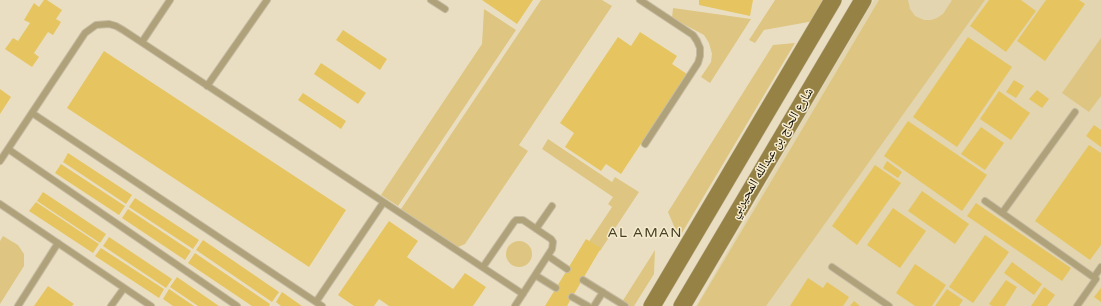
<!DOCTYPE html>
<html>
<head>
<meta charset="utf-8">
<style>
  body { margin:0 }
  canvas { display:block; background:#e9dec1 }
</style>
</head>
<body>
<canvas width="1101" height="306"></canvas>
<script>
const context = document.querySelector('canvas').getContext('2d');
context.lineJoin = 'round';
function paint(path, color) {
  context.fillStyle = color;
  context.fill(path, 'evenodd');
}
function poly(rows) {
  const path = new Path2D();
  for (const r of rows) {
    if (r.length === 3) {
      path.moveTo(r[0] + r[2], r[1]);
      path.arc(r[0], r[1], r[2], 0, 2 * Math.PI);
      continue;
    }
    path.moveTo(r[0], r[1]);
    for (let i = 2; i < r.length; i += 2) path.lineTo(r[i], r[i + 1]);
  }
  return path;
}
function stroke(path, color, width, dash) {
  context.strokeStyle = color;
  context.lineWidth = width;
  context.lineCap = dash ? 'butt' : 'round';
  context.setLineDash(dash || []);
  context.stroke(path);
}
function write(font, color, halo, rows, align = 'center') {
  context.font = font + ' "Varela Round","Noto Naskh Arabic",sans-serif';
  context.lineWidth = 3;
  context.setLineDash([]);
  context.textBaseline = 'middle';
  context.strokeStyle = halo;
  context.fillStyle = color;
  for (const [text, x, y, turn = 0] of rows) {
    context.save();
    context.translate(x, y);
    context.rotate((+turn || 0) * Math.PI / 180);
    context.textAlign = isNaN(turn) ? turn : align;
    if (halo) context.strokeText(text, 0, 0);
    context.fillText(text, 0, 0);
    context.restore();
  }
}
paint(poly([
  [874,0,1101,0,1101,306,696,306,793,137]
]), '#e2d5b0');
paint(poly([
  [541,0,602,0,612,6,519,145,528,151,465,244,458,247,401,209],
  [775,0,826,0,814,21,764,30,755,43,749,40],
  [879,0,908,0,910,9,915,16,924,20,931,20,937,18,943,14,952,0,985,0,766,306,697,306],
  [673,8,751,19,710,83,701,77,711,62,712,54,709,43,704,35,672,18],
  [484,9,516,30,398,206,381,195,482,44],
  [1101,38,1101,96,1089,112,1062,93],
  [795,43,679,238,668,212,773,45],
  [548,139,612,182,615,177,639,192,600,251,588,243,612,207,608,204,613,197,542,149],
  [3,236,18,245,24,254,24,266,0,304,0,241],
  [519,254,13],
  [655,250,654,274,634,306,628,306,622,302]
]), '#dec682');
paint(poly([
  [44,0,47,0,62,10,56,19,61,22,53,35,48,32,34,53,39,57,32,67,5,49,13,38,18,41,30,23,24,20,34,3,39,7],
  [482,0,533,0,517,24],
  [699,0,753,0,750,16,699,5],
  [989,0,1021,0,1036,11,1006,52,970,26],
  [1046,0,1079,0,1085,4,1045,61,1017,41],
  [343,30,387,59,380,70,336,40],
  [640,32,677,56,672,64,687,74,621,174,606,164,601,171,565,147,574,133,560,123,618,37,631,46],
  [968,37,1012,67,957,147,913,117],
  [104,51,346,210,309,267,67,108],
  [321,63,366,93,358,104,314,74],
  [1014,80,1024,86,1016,98,1006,92],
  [0,89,11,97,0,114],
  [1037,90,1049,99,1042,108,1029,99],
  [999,91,1030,113,1011,140,980,119],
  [303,93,346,121,341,129,298,100],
  [908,121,987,175,962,211,884,156],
  [1094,125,1101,130,1101,147,1086,136],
  [981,127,1004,143,985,170,961,154],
  [1089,145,1101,153,1101,245,1090,260,1035,221],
  [68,153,132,195,126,204,63,162],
  [887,161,902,172,898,178,883,168],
  [61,164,125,206,119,215,55,173],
  [875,165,901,183,857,245,832,226],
  [922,191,969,224,955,244,908,211],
  [43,192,106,234,100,243,37,201],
  [135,198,199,240,193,249,129,207],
  [36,202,99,244,93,253,29,211],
  [976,203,1071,268,1062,281,967,216],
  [893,208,926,231,900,268,867,245],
  [128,209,191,251,185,260,122,218],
  [389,221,418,241,407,257,453,289,465,273,486,287,473,306,389,306,379,299,374,306,354,306,338,295],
  [985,235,1009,252,973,303,949,287],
  [109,237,172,279,166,288,103,246],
  [586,239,601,248,567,306,545,306],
  [203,240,279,292,272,302,196,250],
  [101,248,164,289,159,298,95,256],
  [195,253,270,304,269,306,252,306,188,263],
  [1012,262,1042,284,1034,295,1004,273],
  [915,264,946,285,932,306,915,306,896,293],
  [177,277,219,306,198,306,170,287],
  [808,278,823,288,827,282,849,297,843,306,790,306],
  [1006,280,1017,287,1005,306,992,306,989,304],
  [48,286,74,304,72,306,34,306],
  [1044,287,1055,295,1047,306,1031,306],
  [1101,288,1101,302,1094,297],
  [169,289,194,306,173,306,163,299],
  [947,289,963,300,959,306,935,306],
  [282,292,302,306,281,306,276,302],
  [854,301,860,306,850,306]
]), '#e6c561');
const lane = poly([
  [431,0,445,9],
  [640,0,693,35,697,41,700,48,700,56,698,63,645,144],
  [142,42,170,0],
  [207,86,267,0],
  [32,113,322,306],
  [8,149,237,306],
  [0,161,85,33,96,25,109,24,116,26,123,30,523,294],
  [985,201,1096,279,1077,306],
  [0,204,151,306],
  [1002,213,1075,112],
  [536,229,552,206],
  [548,256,567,269],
  [483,267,514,222,516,220,523,220,551,239,553,242,552,249,515,306],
  [832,267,889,306],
  [535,275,556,288],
  [1094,277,1101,267],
  [583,280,625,306],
  [572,297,588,306],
  [316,302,383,203],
  [18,306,58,243],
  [111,306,124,288],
  [594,306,603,292]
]);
const secondary = poly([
  [652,306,833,0],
  [682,306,863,0]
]);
stroke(lane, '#c6bca3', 8);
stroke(secondary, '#c6bca3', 18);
stroke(lane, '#afa17a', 6);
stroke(secondary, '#978245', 17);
write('13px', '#0e0b03', '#f6eccd', [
  ["شارع الحاج بن عبدالله المحيربي",772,153,-59]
]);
context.letterSpacing = '1px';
write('14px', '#463e24', '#f6eccd', [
  ["AL AMAN",645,233]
]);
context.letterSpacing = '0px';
</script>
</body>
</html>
